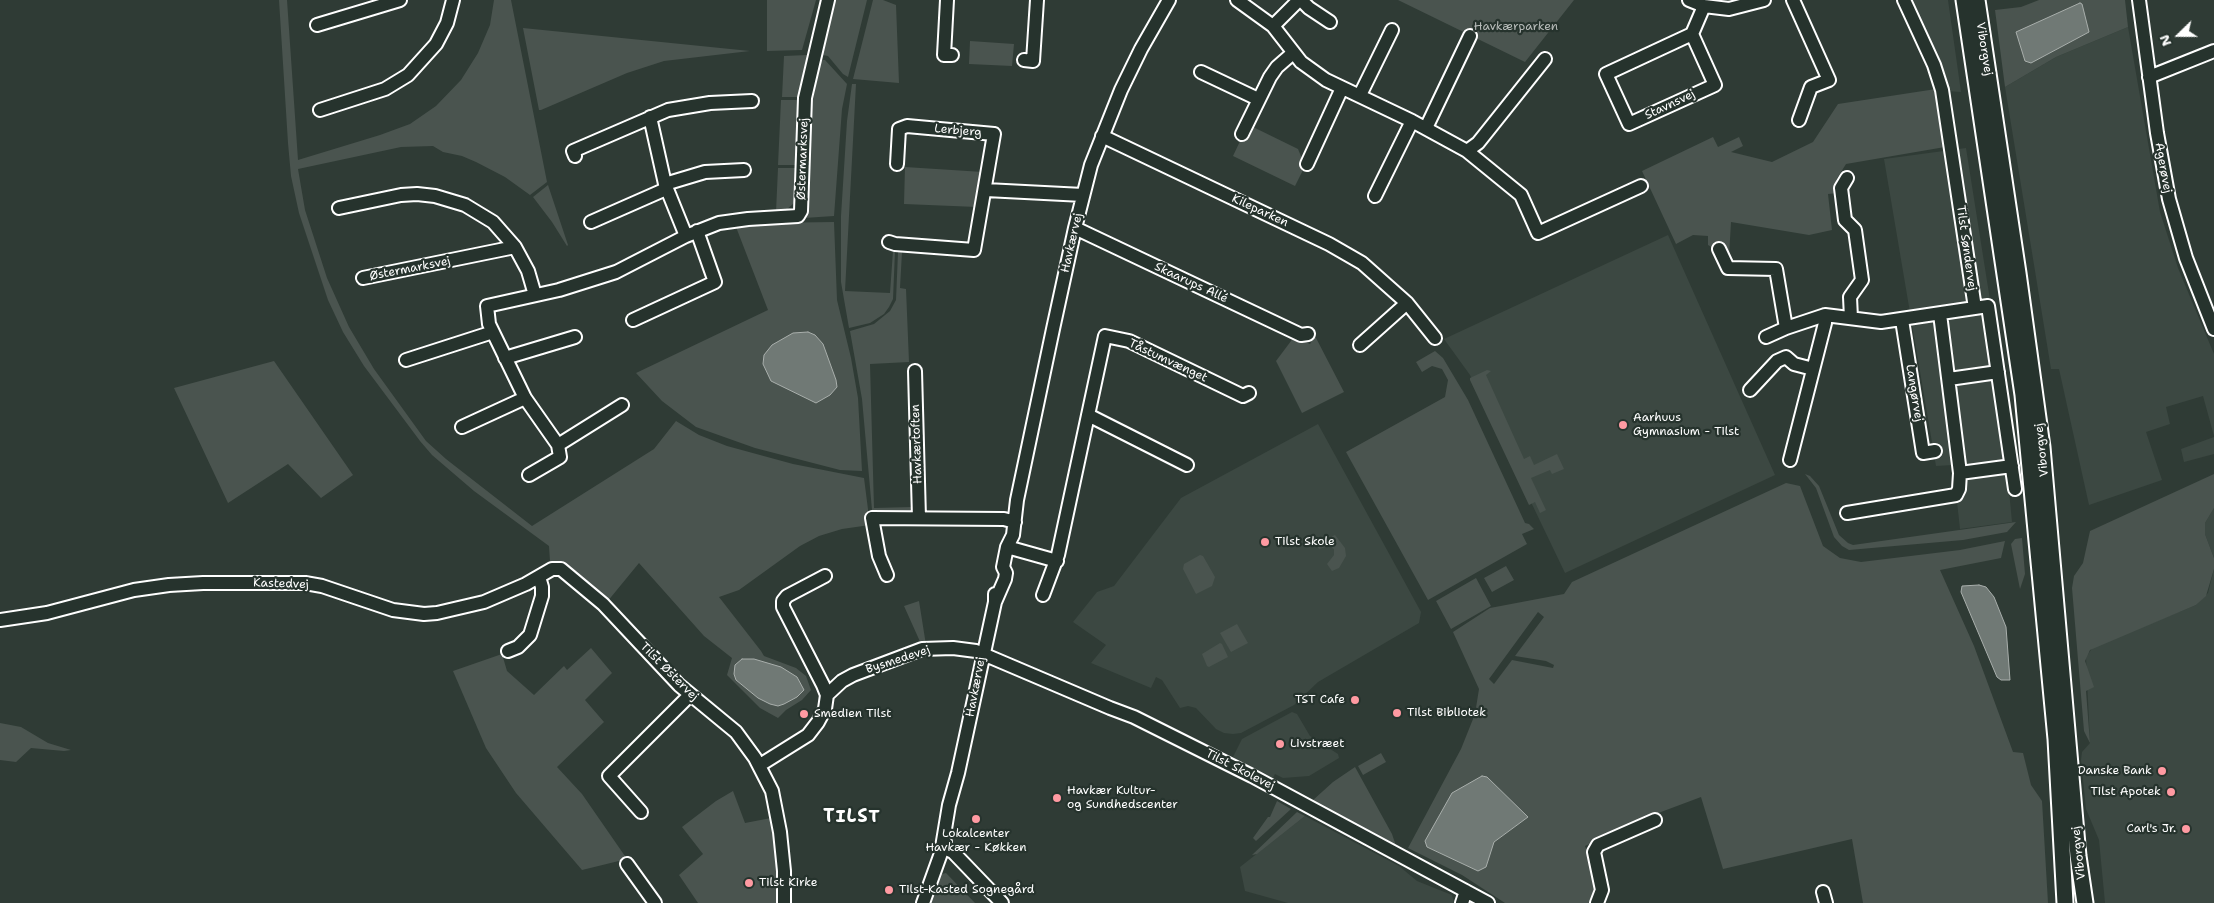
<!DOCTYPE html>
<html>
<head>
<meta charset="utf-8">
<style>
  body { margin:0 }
  #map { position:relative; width:2214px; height:903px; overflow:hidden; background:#2f3b35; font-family:"Shantell Sans",sans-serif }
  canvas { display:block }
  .north { position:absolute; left:2154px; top:10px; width:50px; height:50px; -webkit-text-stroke:4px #26332d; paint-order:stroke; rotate:248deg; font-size:14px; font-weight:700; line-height:20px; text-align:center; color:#fff }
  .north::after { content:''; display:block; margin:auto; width:18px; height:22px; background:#fff; clip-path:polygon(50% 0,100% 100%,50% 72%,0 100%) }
</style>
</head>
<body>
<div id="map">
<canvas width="2214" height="903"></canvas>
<div class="north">N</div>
</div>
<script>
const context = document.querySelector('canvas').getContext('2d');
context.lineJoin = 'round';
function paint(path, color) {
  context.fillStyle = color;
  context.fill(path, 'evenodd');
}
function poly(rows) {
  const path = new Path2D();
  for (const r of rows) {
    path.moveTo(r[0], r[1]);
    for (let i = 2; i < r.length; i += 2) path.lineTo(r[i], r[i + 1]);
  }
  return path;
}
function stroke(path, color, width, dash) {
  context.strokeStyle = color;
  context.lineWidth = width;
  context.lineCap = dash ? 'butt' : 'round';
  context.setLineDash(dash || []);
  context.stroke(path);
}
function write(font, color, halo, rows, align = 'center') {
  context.font = font + ' "Shantell Sans",sans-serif';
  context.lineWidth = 4.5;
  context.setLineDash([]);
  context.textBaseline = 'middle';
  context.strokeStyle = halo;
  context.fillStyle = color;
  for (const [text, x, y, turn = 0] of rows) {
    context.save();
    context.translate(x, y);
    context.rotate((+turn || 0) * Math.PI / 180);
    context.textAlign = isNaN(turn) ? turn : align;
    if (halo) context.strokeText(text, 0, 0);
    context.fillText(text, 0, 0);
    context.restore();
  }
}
paint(poly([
  [1910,0,1948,0,1961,92,1947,91],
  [2128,27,2160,212,2178,268,2214,354,2214,436,2203,396,2166,407,2170,424,2146,432,2162,480,2089,505,2059,369,2051,369,2005,87,2056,57],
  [1966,148,1993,319,2012,522,1960,529,1953,465,1936,466,1884,159],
  [1668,235,1775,475,1565,573,1470,375,1444,339],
  [1318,424,1421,612,1419,623,1318,682,1294,705,1241,733,1233,734,1224,733,1216,729,1196,708,1188,706,1180,708,1162,680,1156,677,1151,688,1091,663,1106,645,1073,622,1097,592,1114,586,1181,498],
  [2214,437,2214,454,2184,462,2181,449],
  [2214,508,2214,558,2205,534,2205,523],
  [2214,569,2214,903,2105,903,2099,840,2086,809,2081,760,2082,752,2090,743,2086,657,2093,647,2196,605,2208,593],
  [1292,712,1297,714,1310,736,1338,754,1339,758,1309,776,1283,778,1275,774,1273,778,1233,757,1242,739],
  [1305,816,1399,866,1417,881,1452,895,1454,903,1288,903,1245,891,1240,867]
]), '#3c4842');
paint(poly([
  [279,0,287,0,298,160,380,135,410,124,436,106,461,80,478,53,490,25,494,0,511,0,547,182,530,195,505,177,476,162,462,156,443,152,433,146,401,147,298,169,305,210,327,278,349,327,374,369,426,441,446,459,532,526,654,449,676,421,699,435,727,446,793,464,864,478,870,525,842,529,819,536,800,546,739,590,719,597,761,651,764,656,796,668,806,676,811,690,802,700,786,710,778,718,760,708,727,675,732,658,704,636,639,563,607,602,563,563,550,561,549,546,474,491,432,455,420,441,364,366,343,332,328,300,299,213,291,176,288,143],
  [767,0,816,0,802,50,767,51],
  [833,0,867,0,848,77,843,74,828,56,817,54],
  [873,0,883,0,896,5,899,83,853,79],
  [1398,0,1574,0,1525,62],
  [2039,0,2125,0,2128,27,2056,57,2005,87,1995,10,2021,7],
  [523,28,750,51,664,61,627,73,541,110,539,110],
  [970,41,1014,44,1012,66,969,64],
  [807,55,800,97,782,97,784,56],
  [820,60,825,60,847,84,842,109,834,216,804,218,812,106],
  [852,84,856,84,845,291,890,293,893,251,895,251,893,299,889,307,884,314,870,323,849,328,841,282,841,216,847,121],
  [1936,89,1945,147,1846,164,1836,180,1838,193,1828,194,1832,230,1809,235,1731,222,1729,257,1708,245,1708,236,1693,235,1676,244,1642,171,1713,137,1718,147,1739,137,1743,146,1731,152,1772,162,1813,142,1838,104],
  [781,100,799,100,796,165,778,165],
  [1251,126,1298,149,1305,166,1295,186,1233,156,1242,137],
  [905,167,983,172,977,207,904,204],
  [778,168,796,168,794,203,785,211,776,212],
  [548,185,568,245,567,246,552,222,533,197],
  [834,222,837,300,851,358,858,398,862,471,840,470,755,448,696,427,662,401,636,373,768,310,736,227,765,223],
  [898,252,902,252,900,288,906,289,909,362,870,364,874,508,913,507,910,512,903,512,872,510,862,399,850,331,874,324,890,311,896,300],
  [1315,336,1344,392,1302,413,1276,361,1294,337,1310,344],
  [1435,351,1443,358,1468,400,1525,523,1529,524,1534,529,1522,534,1527,544,1428,600,1346,452,1445,397,1448,380,1442,369,1432,366,1422,372,1416,362],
  [274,361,353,475,321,498,288,464,228,503,174,388],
  [1487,370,1491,371,1486,375,1524,459,1530,456,1534,465,1557,454,1564,469,1552,474,1550,470,1531,478,1546,510,1540,513,1535,502,1529,505,1470,380,1470,378],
  [1805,474,1810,476,1819,486,1839,535,1848,543,1853,545,2016,522,2007,532,1963,540,1849,550,1842,546,1834,537,1816,488],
  [2214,474,2214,508,2205,523,2205,534,2214,558,2214,569,2206,596,2196,605,2090,650,2085,661,2094,687,2086,691,2090,743,2084,731,2072,588,2074,576,2083,563,2090,531],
  [1786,483,1800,486,1823,546,1840,558,1861,562,1960,550,2005,541,2001,558,1940,570,1974,646,2013,752,2023,753,2031,785,2042,801,2048,903,1863,903,1852,839,1723,869,1701,797,1661,812,1585,846,1597,879,1598,889,1593,903,1505,903,1462,875,1408,848,1461,749,1475,714,1479,689,1453,632,1490,608,1564,594,1572,582],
  [1538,612,1544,617,1515,656,1546,661,1554,665,1553,668,1512,660,1494,684,1489,679],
  [1482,776,1487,777,1528,817,1494,842,1478,871,1427,847],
  [1335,535,1345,548,1346,556,1339,568,1332,571,1327,564,1334,555,1334,549,1329,546,1319,549,1316,544],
  [2022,538,2025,574,2020,589,2011,544,2015,539],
  [1200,555,1203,556,1215,577,1212,586,1196,594,1183,569,1184,564],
  [1506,566,1514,580,1492,592,1484,578],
  [1476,578,1491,606,1451,629,1436,601],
  [919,601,926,645,922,646,904,606],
  [1237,624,1248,643,1231,652,1220,633],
  [1220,643,1222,644,1228,657,1209,667,1207,666,1202,654],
  [591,648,612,673,585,700,604,722,557,767,582,794,627,859,582,870,516,793,486,748,453,671,502,654,507,671,534,695,564,666,567,670],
  [0,723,21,727,48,743,71,750,64,751,31,748,16,762,0,760],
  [1381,753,1386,762,1363,775,1358,766],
  [1355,767,1392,834,1396,846,1312,801,1333,782],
  [733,791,745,823,771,818,779,880,778,903,698,903,679,875,703,854,682,827,716,801],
  [1277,801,1291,809,1256,841,1253,838,1268,817,1270,817],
  [1297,812,1305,816,1257,854,1252,855],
  [946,873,975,903,930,903,942,874]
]), '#4a544f');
const water = poly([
  [2080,3,2082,4,2089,32,2031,63,2025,61,2016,32,2080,3],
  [808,332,815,335,823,344,836,380,837,387,830,395,816,403,771,381,763,364,764,355,772,345,793,333,808,332],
  [1979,585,1986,587,1994,597,2006,627,2010,680,2001,680,1997,677,1961,592,1962,586,1979,585],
  [742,659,754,659,781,667,797,677,804,690,797,697,784,704,778,706,770,704,758,698,736,680,734,674,735,665,742,659],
  [1482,776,1487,777,1528,817,1494,842,1486,867,1478,871,1427,847,1425,841,1452,793,1482,776]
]);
paint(water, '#707975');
stroke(water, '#a9afac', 1);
const minor = poly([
  [947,0,944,55,952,55],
  [1237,0,1273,26,1301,62,1326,80,1412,121,1467,151,1521,195,1538,233,1641,186],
  [1301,0,1309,8,1330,22],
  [1689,0,1704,6,1729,9,1764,0],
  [1793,0,1829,80,1811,87,1799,120],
  [1904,0,1934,65,1942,90,1975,308],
  [2139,0,2157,133,2169,199,2186,258,2214,329],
  [317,25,400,0],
  [1273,26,1299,0],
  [1692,34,1606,74,1629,124,1715,85,1692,34,1704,6],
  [1024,60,1033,61,1037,0],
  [1201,72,1258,99],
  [2149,77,2214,51],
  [1360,95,1392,30],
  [320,110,385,89,408,75,436,44,447,23,453,0],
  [650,117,665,184,686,236],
  [1426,128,1470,36],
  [1242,134,1270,77,1277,67,1293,53],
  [1102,136,1329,244,1362,263,1407,303,1435,338],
  [1467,151,1478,143,1545,59],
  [575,156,573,151,668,110,710,103,752,101],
  [1307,164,1342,88],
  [1847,178,1841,188,1845,220,1855,230,1862,280,1850,297,1851,318],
  [665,184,705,172,744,170],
  [986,190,1083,195],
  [1375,196,1412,121],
  [339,208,401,195,417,194,435,196,465,205,493,222,515,247,528,271,535,295],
  [591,222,666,189],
  [1075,228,1301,335,1308,334],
  [889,242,895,244,974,250,994,134,907,126,899,129,897,164],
  [1719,249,1728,268,1776,269,1786,328],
  [363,278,515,247],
  [633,320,715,282,697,231],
  [1902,320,1923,453,1935,451],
  [1766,337,1786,328,1825,315,1881,322,1988,306,2015,489],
  [1360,345,1407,303],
  [505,358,575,337],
  [406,360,493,332],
  [915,371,919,518],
  [1949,379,1998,372],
  [1750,390,1777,361,1786,357,1794,364,1813,369],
  [1088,415,1187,465],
  [462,427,525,398],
  [558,445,622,405],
  [1790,460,1825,323,1825,315],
  [1960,473,2012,466],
  [529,475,560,457,558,445,525,398,489,324,487,306,559,290,616,272,686,236,719,223,748,219,798,216,801,211,805,98,828,0],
  [1847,513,1956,495,1959,489,1960,473,1940,314],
  [1007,547,1057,561],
  [887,575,879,556,872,518,1004,519,1015,522],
  [1043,595,1058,555,1105,336,1129,341,1243,396,1249,393],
  [995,602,1005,579,1006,573,1003,567,1007,547,1013,535,1017,500,1053,329,1075,228,1091,165,1121,90,1141,49,1169,0],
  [0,620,47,613,134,590,169,585,203,583,305,583,322,586,393,610,424,614,437,613,484,602,526,584,552,569,561,569,603,604,679,685,736,732,755,758,772,791,780,832,784,871,784,903],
  [508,651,518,647,530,635,542,596,542,587,539,577],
  [983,654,1110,708,1134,717,1252,776,1488,903],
  [827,695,842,681,853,675,922,649,953,648,976,651],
  [760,765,808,735,818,722,825,709,827,695,823,685,783,607,783,601,787,596,825,576],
  [641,812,609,776,690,695],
  [942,847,949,805,958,773,995,602,995,594],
  [942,847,953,852,1002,903],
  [627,864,655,903],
  [1823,892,1826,903],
  [923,903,945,842],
  [1462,903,1466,891],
  [1597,903,1602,890,1594,852,1598,845,1655,820]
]);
const major = poly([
  [1964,0,2023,395,2056,739,2065,903],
  [1977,0,2018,273,2042,447,2078,856,2085,903]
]);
stroke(minor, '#fff', 16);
stroke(major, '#fff', 19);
stroke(minor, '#26332d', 12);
stroke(major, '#26332d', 15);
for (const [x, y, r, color] of [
  [1623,425,5,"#ff9aa2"],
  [1265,542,5,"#ff9aa2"],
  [1355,700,5,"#ff9aa2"],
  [1397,713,5,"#ff9aa2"],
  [804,714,5,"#ff9aa2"],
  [1280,744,5,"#ff9aa2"],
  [2162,771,5,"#ff9aa2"],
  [2171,792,5,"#ff9aa2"],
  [1057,798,5,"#ff9aa2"],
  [976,819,5,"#ff9aa2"],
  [2186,829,5,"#ff9aa2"],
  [749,883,5,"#ff9aa2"],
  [889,890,5,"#ff9aa2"]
]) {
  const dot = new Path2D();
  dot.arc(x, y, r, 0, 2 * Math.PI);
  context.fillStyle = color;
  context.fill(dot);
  stroke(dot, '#26332d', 2);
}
write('12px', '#b7bbb9', '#26332d', [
  ["Havkærparken",1516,27]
]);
write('12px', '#fff', '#26332d', [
  ["Viborgvej",1984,49,81],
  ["Stavnsvej",1670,105,-25],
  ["Lerbjerg",958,131,5],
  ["Østermarksvej",803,159,-88],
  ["Agerøvej",2163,168,80],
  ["Kileparken",1260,211,25],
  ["Havkærvej",1072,243,-77],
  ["Tilst Søndervej",1966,248,82],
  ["Østermarksvej",410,269,-11],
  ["Skaarups Allé",1191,283,25],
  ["Tåstumvænget",1168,361,25],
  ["Langørvej",1914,393,81],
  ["Havkærtoften",917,444,-92],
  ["Viborgvej",2042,450,-96],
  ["Kastedvej",281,584,2],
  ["Bysmedevej",898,660,-18],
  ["Tilst Østervej",669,672,45],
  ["Havkærvej",976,687,-79],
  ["Tilst Skolevej",1240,770,27],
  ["Viborgvej",2079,853,-96]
]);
write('12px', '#fff', '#26332d', [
  ["Aarhuus",1633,418],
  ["Gymnasium - Tilst",1633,432],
  ["Tilst Skole",1275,542],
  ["TST Cafe",1345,700,"right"],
  ["Tilst Bibliotek",1407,713],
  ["Smedien Tilst",814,714],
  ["Livstræet",1290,744],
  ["Danske Bank",2152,771,"right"],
  ["Havkær Kultur-",1067,791],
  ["og Sundhedscenter",1067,805],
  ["Tilst Apotek",2161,792,"right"],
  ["Carl's Jr.",2176,829,"right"],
  ["Lokalcenter",976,834,"center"],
  ["Havkær - Køkken",976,848,"center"],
  ["Tilst Kirke",759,883],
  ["Tilst-Kasted Sognegård",899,890]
], 'left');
context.letterSpacing = '1px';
write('bold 18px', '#fff', '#26332d', [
  ["TILST",852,817]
]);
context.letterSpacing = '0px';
</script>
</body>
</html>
